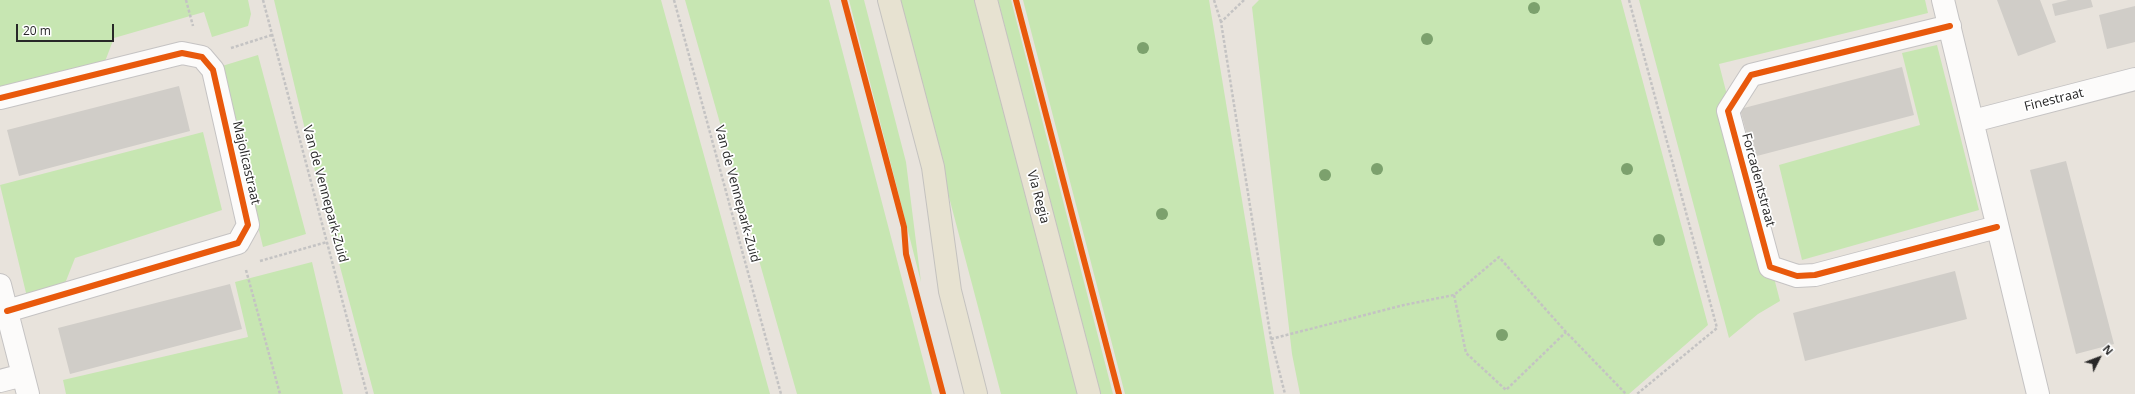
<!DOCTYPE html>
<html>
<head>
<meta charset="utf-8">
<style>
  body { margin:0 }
  #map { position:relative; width:2135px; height:394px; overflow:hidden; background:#e8e3dc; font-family:"Open Sans",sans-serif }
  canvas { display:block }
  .north { position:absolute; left:2079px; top:338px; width:40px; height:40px; -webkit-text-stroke:3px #fff; paint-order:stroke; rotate:48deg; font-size:11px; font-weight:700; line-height:16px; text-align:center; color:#282828 }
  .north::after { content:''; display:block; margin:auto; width:14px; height:18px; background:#282828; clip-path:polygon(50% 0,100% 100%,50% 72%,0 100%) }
  .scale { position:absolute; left:16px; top:24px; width:98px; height:18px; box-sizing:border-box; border:2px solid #282828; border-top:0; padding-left:5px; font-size:12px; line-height:14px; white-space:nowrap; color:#282828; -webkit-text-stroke:3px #fff; paint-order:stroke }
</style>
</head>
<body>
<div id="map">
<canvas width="2135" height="394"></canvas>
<div class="north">N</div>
<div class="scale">20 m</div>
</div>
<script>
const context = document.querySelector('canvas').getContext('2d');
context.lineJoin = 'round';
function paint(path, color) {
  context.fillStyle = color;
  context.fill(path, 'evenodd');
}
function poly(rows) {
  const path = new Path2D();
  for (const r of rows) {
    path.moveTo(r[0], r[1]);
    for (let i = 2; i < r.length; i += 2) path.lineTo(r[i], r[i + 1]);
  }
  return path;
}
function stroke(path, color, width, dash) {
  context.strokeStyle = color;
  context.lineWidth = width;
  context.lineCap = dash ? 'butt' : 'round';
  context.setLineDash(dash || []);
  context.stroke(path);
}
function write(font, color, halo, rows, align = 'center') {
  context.font = font + ' "Open Sans",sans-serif';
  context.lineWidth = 3.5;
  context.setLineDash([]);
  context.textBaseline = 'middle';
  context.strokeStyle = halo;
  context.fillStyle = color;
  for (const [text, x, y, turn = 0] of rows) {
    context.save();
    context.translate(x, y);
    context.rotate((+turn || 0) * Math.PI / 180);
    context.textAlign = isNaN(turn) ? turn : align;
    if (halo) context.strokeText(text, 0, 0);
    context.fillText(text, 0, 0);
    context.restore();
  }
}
paint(poly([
  [0,0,248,0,251,14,248,26,212,37,204,12,114,38,104,64,0,92],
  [274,0,661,0,770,394,374,394,319,188],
  [685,0,829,0,932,394,797,394],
  [849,0,864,0,906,162,921,282],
  [897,0,975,0,1078,394,1001,394],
  [998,0,1011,0,1113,394,1099,394],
  [1023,0,1209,0,1274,394,1125,394],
  [1259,0,1621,0,1708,325,1629,394,1300,394,1292,354,1252,7],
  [1639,0,1925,0,1928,13,1719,64,1780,301,1758,314,1729,338],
  [1937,45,1979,210,1802,260,1779,165,1920,125,1902,53],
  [258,55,306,234,263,247,219,67],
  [203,132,222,210,75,258,64,286,27,297,0,185],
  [312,262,343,394,66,394,63,380,248,337,235,282]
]), '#c7e6b2');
paint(poly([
  [1997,0,2040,0,2056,42,2018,56],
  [2068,0,2091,0,2093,7,2055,16,2052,4],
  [2135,6,2135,42,2107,49,2099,15],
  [1902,67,1914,115,1753,157,1740,109],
  [179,86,190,131,19,176,7,130],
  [2066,161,2114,344,2076,354,2030,170],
  [1955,271,1967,319,1805,361,1793,313],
  [230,284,242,329,70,374,58,328]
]), '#d0cdc8');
const minor = poly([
  [1943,0,2038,394],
  [1950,26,1751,75,1728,111,1770,267,1797,276,1815,275,1997,227],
  [0,98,182,53,202,57,213,70,248,225,238,243,7,311],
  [1973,121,2135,79],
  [0,285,28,394],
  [0,381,23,375]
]);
const primary = poly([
  [889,0,933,167,950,291,976,394],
  [986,0,1089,394]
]);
stroke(minor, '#c5c3c3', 24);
stroke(primary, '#c4c2bf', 24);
stroke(poly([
  [186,0,193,26],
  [263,0,367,394],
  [674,0,781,394],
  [1214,0,1221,22],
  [1244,0,1221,22,1271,339,1285,394],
  [1629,0,1717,328,1637,394],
  [231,48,272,35],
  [260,261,327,242],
  [246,270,280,394],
  [1454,295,1466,353,1506,390,1566,332],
  [1271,339,1404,305,1454,295,1499,257,1566,332,1626,394]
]), '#c4c3c3', 2.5, [3, 2]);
stroke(minor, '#fcfbfa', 22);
stroke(primary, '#e7e2d1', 22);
stroke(poly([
  [844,0,904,227,906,254,943,394],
  [1016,0,1119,394],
  [1950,26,1751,75,1728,111,1770,267,1797,276,1815,275,1997,227],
  [0,98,182,53,202,57,213,70,248,225,238,243,7,311]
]), '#e8590c', 6);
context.fillStyle = '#7ca16d';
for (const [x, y] of [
  [1534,8],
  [1427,39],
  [1143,48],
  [1377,169],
  [1627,169],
  [1325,175],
  [1162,214],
  [1659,240],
  [1502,335]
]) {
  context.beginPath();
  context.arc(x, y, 6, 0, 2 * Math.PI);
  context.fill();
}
write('13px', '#282828', '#fff', [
  ["Finestraat",2054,100,-14],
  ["Majolicastraat",246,163,77],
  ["Forcadentstraat",1758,180,75],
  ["Van de Vennepark-Zuid",325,194,75],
  ["Van de Vennepark-Zuid",737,194,75],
  ["Via Regia",1038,197,75]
]);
</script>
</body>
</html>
